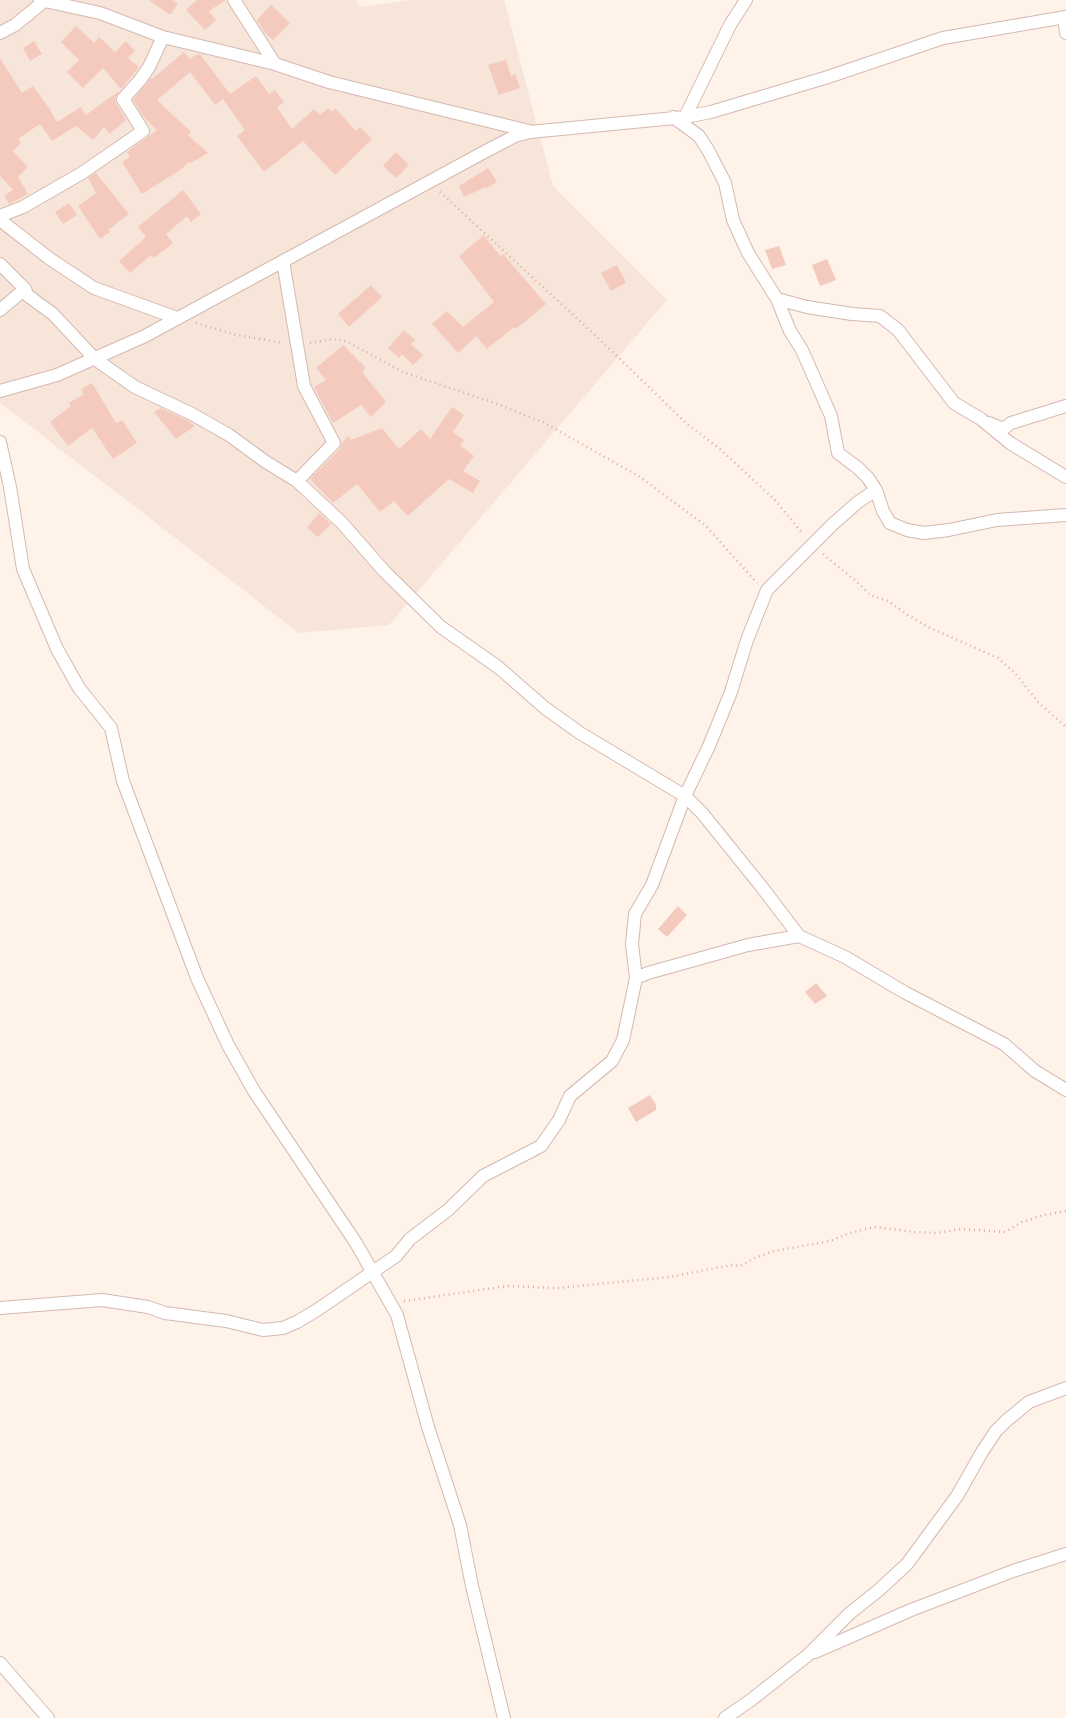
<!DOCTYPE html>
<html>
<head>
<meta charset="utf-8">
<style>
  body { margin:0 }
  canvas { display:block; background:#fef2e9 }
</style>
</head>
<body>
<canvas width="1066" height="1718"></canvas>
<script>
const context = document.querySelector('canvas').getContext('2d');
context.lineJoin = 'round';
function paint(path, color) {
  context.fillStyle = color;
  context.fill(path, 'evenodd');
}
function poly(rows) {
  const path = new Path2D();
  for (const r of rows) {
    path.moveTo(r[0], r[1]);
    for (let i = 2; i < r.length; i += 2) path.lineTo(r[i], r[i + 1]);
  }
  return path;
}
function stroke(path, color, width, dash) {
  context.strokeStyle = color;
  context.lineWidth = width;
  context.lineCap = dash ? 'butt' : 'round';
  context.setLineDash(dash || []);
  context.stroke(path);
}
paint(poly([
  [0,0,356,0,361,7,411,0,504,0,553,186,667,300,389,625,299,633,0,403]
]), '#f8e5d9');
paint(poly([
  [149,0,172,0,178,4,170,15],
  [197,0,226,0,209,11,216,20,205,30,186,10],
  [271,5,290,23,273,40,264,32,257,20],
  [76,26,94,43,99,37,115,52,126,41,135,51,128,58,139,67,121,89,103,68,83,88,67,72,79,60,61,42],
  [34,41,42,54,30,61,23,48],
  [184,52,190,59,197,54,200,54,230,94,256,76,269,94,275,90,284,102,277,107,292,129,314,109,320,115,328,108,332,112,335,108,356,131,360,127,372,139,335,175,303,141,264,172,237,136,245,130,223,99,215,105,190,72,157,100,191,132,188,135,208,153,191,163,189,162,183,168,142,194,122,162,130,157,127,152,157,130,145,119,133,100,151,78,152,79],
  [0,58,22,93,33,86,49,108,57,122,81,107,86,115,119,91,115,98,116,103,126,120,110,134,104,127,93,140,76,126,52,141,40,124,18,139,21,143,13,151,28,167,18,177,28,194,9,204,4,195,13,190,0,176],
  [506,60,511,76,515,74,520,88,499,95,488,65],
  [396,152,409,165,396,178,383,166],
  [488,168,497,182,487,188,486,187,464,197,459,186],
  [96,173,129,214,108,230,110,232,100,239,78,206,96,193,88,178],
  [183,190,201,214,191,222,187,216,166,234,173,243,154,258,151,255,130,273,119,261,146,237,138,227],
  [69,203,77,215,63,224,55,212],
  [484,235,500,256,503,254,546,304,516,329,514,327,487,349,476,336,458,353,432,324,447,311,463,327,494,302,459,256],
  [779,246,786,265,772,269,765,250],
  [827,259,836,280,820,286,812,265],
  [617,265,626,283,611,291,601,273],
  [371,285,382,297,349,327,338,314],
  [404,330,415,340,411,344,423,355,413,365,402,354,399,358,388,348],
  [343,345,366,368,362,372,386,402,371,417,361,405,333,423,314,387,326,380,316,368],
  [92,383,116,423,122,420,137,443,113,459,92,428,68,446,50,422,71,406,69,403,84,394,81,389],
  [452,407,464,415,453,432,464,440,460,445,474,456,463,471,480,481,473,493,449,479,408,516,394,501,380,512,357,484,333,503,310,479,340,449,342,443,348,436,351,440,382,428,399,449,421,429,430,439],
  [161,408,188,421,195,426,176,439,154,412],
  [319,513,331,524,318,537,307,528],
  [678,906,687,915,667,937,658,929],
  [816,983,827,996,815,1004,805,992],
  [650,1095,656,1105,656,1110,636,1122,628,1108]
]), '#f5cabe');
const street = poly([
  [40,0,100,13,163,37,275,64,329,82,529,131],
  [234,0,275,64],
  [1064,17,1066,33],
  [0,33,15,25,43,2],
  [673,117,699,136,708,150,725,183,733,220,748,253,777,299,807,307,852,314,880,316,898,330,954,403,981,419,1010,443,1066,477],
  [685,117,730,25,746,0],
  [0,216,23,207,82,173,143,131,123,99,140,80,149,67,163,37],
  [0,220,50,259,94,288,177,318],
  [283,261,304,386,334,443,297,481],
  [0,264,25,289,27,295,53,314,95,359,135,387,192,414,229,435,266,462,297,481,342,523,384,571,441,627,498,667,545,708,580,733,685,796,702,813,761,886,799,936,845,957,904,992,1004,1044,1035,1071,1066,1090],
  [777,299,790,331,802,350,831,416,838,453,858,468,868,478,876,490,883,511,890,523,907,530,924,533,949,530,997,520,1066,515],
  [0,310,25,289],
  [0,391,57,375,145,336,488,150,515,136,530,132,685,117,711,112,828,77,943,38,1066,17],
  [989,423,1003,429,1011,423,1066,406],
  [0,442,10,487,23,569,57,649,79,688,111,728,123,781,197,978,228,1045,254,1091,356,1243,397,1315,428,1427,460,1525,472,1586,504,1718],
  [636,978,648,973,748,945,799,936],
  [0,1308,102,1300,148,1307,165,1313,226,1321,263,1330,283,1328,297,1322,317,1310,396,1256,410,1239,448,1210,483,1176,541,1146,559,1120,570,1096,612,1061,623,1040,636,978,632,944,635,914,652,885,685,796,709,746,731,692,747,640,767,590,833,524,858,502,876,490],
  [815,1652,911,1610,1013,1571,1066,1554],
  [0,1663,48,1718],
  [725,1718,751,1700,808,1655,850,1613,879,1590,907,1564,957,1496,982,1452,996,1431,1006,1421,1029,1402,1066,1388]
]);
stroke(street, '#d4b9b0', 14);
stroke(poly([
  [440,192,596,336,687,424,720,449,774,499,803,534],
  [196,323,237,335,283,343],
  [310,343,332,339,346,341,403,372,492,402,543,422,640,477,706,526,757,583],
  [823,554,857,582,870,595,888,601,908,615,928,627,998,658,1015,673,1038,702,1066,727],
  [404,1301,508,1286,558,1288,669,1277,732,1265,740,1266,755,1258,774,1251,830,1241,847,1234,874,1227,915,1232,937,1233,960,1229,1005,1232,1022,1222,1044,1215,1066,1211]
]), '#dbaca0', 2.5, [1, 4]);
stroke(street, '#fff', 12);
</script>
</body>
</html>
